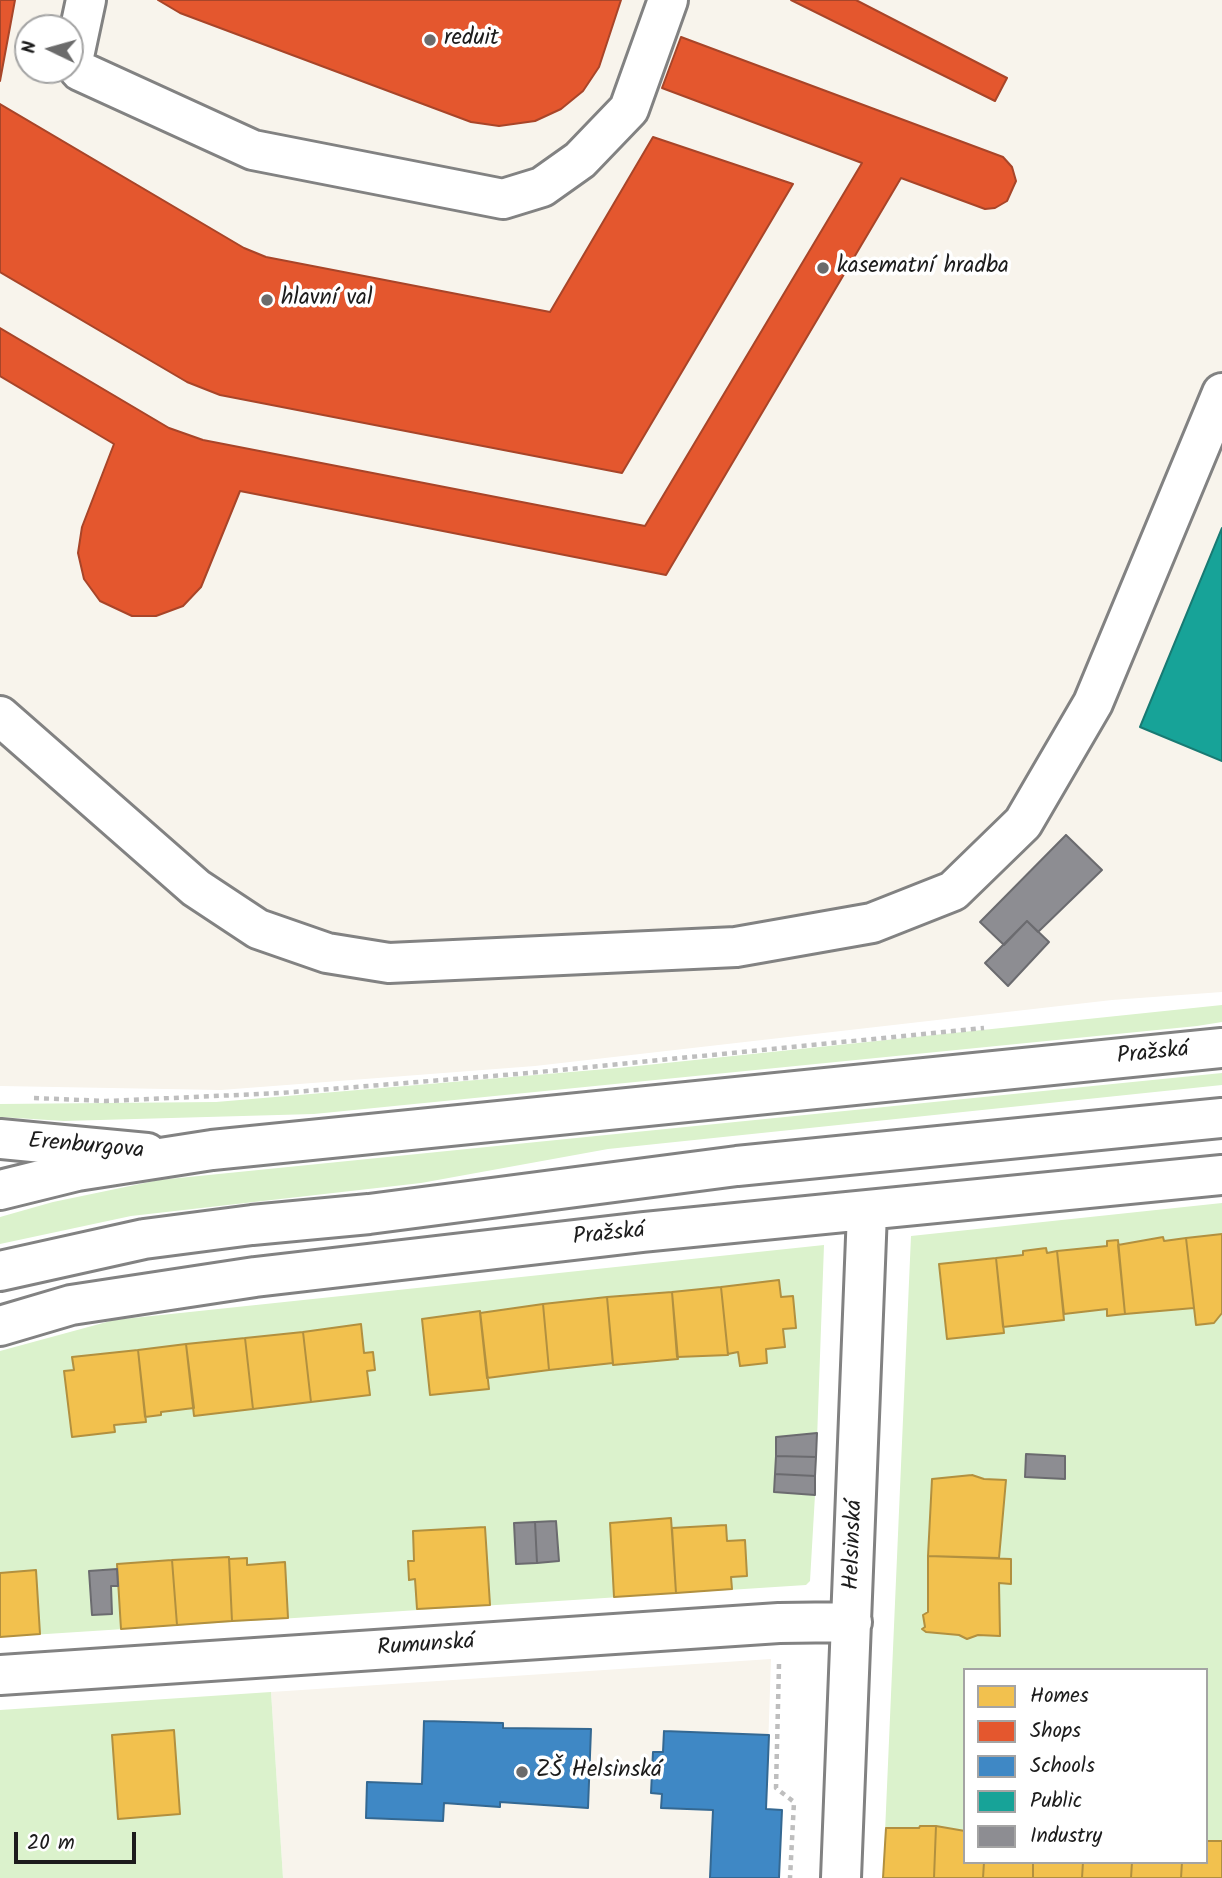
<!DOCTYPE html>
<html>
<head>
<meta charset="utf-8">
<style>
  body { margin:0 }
  #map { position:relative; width:1222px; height:1878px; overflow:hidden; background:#fff; font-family:Kalam,sans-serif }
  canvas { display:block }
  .legend { position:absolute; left:963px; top:1668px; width:245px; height:196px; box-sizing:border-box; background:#fff; border:2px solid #a4a4a4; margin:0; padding:9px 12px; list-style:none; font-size:21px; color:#1c1c1c }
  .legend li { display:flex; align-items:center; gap:14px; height:35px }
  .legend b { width:35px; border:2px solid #a4a4a4 }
  .north { position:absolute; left:14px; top:14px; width:70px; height:70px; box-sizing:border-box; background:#fff; border:2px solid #a4a4a4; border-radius:50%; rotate:275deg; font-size:19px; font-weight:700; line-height:28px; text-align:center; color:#1c1c1c }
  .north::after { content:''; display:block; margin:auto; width:24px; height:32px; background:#6b6b6b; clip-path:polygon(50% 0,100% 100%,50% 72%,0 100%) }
  .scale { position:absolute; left:14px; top:1832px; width:122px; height:32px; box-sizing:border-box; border:4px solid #1c1c1c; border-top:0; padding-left:9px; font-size:21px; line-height:24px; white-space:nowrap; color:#1c1c1c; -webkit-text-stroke:5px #fff; paint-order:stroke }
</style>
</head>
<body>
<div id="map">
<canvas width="1222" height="1878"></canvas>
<ul class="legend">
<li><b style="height:19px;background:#f2c14e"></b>Homes</li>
<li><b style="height:19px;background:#e4572e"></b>Shops</li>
<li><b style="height:19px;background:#3f88c5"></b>Schools</li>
<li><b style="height:19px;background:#17a398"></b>Public</li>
<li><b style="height:19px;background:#8d8d92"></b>Industry</li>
</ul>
<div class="north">N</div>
<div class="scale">20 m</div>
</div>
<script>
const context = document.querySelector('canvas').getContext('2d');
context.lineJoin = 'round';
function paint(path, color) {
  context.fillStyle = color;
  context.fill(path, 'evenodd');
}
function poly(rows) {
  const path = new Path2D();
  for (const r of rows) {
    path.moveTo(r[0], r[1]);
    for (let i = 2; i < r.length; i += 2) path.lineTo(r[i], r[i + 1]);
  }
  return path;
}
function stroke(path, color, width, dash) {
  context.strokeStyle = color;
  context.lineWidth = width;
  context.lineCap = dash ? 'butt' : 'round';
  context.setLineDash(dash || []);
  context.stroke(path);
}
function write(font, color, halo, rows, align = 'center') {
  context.font = font + ' Kalam,sans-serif';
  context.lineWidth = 7;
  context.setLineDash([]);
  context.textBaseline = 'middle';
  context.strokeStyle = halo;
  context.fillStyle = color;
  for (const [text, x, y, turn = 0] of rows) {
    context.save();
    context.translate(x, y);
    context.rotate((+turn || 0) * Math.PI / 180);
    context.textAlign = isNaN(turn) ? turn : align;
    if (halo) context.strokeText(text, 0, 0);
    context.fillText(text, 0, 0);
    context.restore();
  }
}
paint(poly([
  [0,0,1222,0,1222,992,1112,1000,535,1066,221,1090,0,1086],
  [28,28,70,28,70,70,28,70],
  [771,1659,766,1809,782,1810,779,1878,283,1878,271,1692]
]), '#f8f4ec');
paint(poly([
  [1222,1005,1222,1022,1197,1026,314,1114,64,1121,0,1117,0,1104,216,1102,618,1068],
  [1222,1073,1222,1085,608,1149,421,1183,131,1216,0,1244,0,1217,53,1202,159,1180],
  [1222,1203,1222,1878,883,1878,911,1236],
  [965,1670,1206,1670,1206,1862,965,1862],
  [824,1245,815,1495,810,1581,806,1585,0,1637,0,1351,114,1320],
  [271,1692,283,1878,0,1878,0,1710]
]), '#dbf2cc');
const homes = poly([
  [1222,1234,1222,1313,1214,1323,1196,1325,1186,1238,1222,1234],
  [1163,1237,1164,1241,1186,1238,1194,1308,1125,1314,1118,1245,1163,1237],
  [1118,1240,1125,1314,1107,1316,1107,1309,1064,1314,1057,1251,1107,1246,1107,1241,1118,1240],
  [1046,1248,1047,1253,1057,1251,1064,1320,1003,1327,996,1258,1023,1255,1023,1251,1046,1248],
  [996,1258,1004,1333,947,1339,939,1264,996,1258],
  [779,1280,781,1297,793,1296,796,1328,783,1329,785,1347,766,1349,767,1363,740,1366,738,1352,728,1354,721,1287,779,1280],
  [721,1287,728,1355,677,1357,672,1292,721,1287],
  [672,1292,678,1359,613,1365,607,1297,672,1292],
  [607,1297,613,1363,549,1370,543,1304,607,1297],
  [543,1304,549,1370,487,1378,480,1313,543,1304],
  [480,1311,489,1389,430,1395,422,1319,480,1311],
  [361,1324,364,1353,373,1352,375,1370,367,1371,370,1395,311,1402,303,1332,361,1324],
  [303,1332,311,1402,253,1409,245,1338,303,1332],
  [245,1338,253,1409,194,1416,186,1344,245,1338],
  [186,1344,194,1408,161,1412,161,1415,145,1417,138,1350,186,1344],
  [138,1350,146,1422,114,1425,115,1432,72,1437,64,1371,74,1370,72,1357,138,1350],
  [972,1475,984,1479,1006,1480,999,1558,928,1556,932,1479,972,1475],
  [671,1518,676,1593,614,1597,610,1523,671,1518],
  [726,1525,727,1541,745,1540,747,1576,731,1577,732,1589,676,1593,672,1528,726,1525],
  [485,1527,490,1605,417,1609,415,1579,409,1580,408,1561,414,1561,413,1531,485,1527],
  [928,1556,1011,1559,1011,1584,999,1583,1000,1636,978,1635,967,1639,959,1635,926,1632,922,1629,925,1627,923,1615,928,1612,928,1556],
  [229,1557,232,1621,177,1625,172,1560,229,1557],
  [247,1558,247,1565,285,1562,288,1618,232,1621,229,1559,247,1558],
  [172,1560,177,1625,121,1629,117,1564,172,1560],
  [36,1570,40,1634,0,1637,0,1573,36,1570],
  [174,1730,180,1814,118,1819,112,1735,174,1730],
  [920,1826,936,1826,934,1878,883,1878,886,1828,919,1828,920,1826],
  [936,1826,965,1831,965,1862,984,1862,983,1878,934,1878,936,1826],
  [1206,1841,1222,1841,1222,1878,1181,1878,1182,1862,1206,1862,1206,1841],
  [984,1862,1033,1862,1033,1878,983,1878,984,1862],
  [1033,1862,1083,1862,1082,1878,1033,1878,1033,1862],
  [1083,1862,1132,1862,1131,1878,1082,1878,1083,1862],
  [1132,1862,1182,1862,1181,1878,1131,1878,1132,1862]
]);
paint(homes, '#f2c14e');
stroke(homes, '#b2903f', 2);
const shops = poly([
  [0,0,15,0,0,81,0,0],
  [158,0,621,0,599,67,583,91,561,109,535,121,499,126,471,122,180,13,158,0],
  [791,0,856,0,1007,78,995,101,791,0],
  [681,37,1003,157,1012,167,1016,181,1007,201,995,208,985,209,901,178,666,575,240,491,201,587,183,606,156,616,132,616,100,601,84,579,78,553,82,527,114,444,0,376,0,328,169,428,203,440,645,526,862,163,662,88,681,37],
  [0,104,244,248,266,257,550,312,653,137,793,184,622,473,220,395,187,382,0,272,0,104]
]);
paint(shops, '#e4572e');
stroke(shops, '#a84529', 2);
const schools = poly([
  [424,1721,503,1723,503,1728,591,1729,588,1808,500,1802,500,1807,444,1803,443,1821,366,1818,367,1782,422,1784,424,1721],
  [664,1731,769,1735,766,1809,782,1810,779,1878,710,1878,713,1810,661,1808,662,1794,651,1793,653,1752,663,1752,664,1731]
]);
paint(schools, '#3f88c5');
stroke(schools, '#346892', 2);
const public = poly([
  [1222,528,1222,761,1140,727,1222,528]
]);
paint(public, '#17a398');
stroke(public, '#187a73', 2);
const industry = poly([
  [1066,835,1102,870,1038,932,1027,921,1004,945,980,922,1066,835],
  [1027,921,1049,942,1008,986,985,963,1027,921],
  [817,1433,816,1457,776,1456,776,1437,817,1433],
  [1026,1454,1065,1456,1065,1479,1025,1477,1026,1454],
  [776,1456,816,1457,815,1476,775,1474,776,1456],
  [775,1474,815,1476,815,1495,774,1492,775,1474],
  [556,1521,559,1561,537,1563,535,1522,556,1521],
  [535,1522,537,1563,516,1564,514,1523,535,1522],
  [117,1569,118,1586,111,1586,112,1614,92,1615,89,1571,117,1569]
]);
paint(industry, '#8d8d92');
stroke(industry, '#6b6b6f', 2);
const minor = poly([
  [86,0,73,61,80,71,253,150,503,199,542,187,580,160,629,109,668,0],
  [0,716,196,888,258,929,327,953,389,963,736,947,872,923,953,891,1023,823,1093,703,1222,393],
  [0,1139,147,1153],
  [0,1326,71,1305,255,1277,643,1232,1222,1175],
  [0,1675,779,1623,852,1622],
  [841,1878,867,1212]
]);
const major = poly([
  [0,1190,77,1171,212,1150,1222,1048],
  [0,1271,144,1239,252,1225,369,1214,737,1166,1222,1118]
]);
stroke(minor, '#828282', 44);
stroke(major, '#828282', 44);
stroke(poly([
  [34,1098,106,1101,281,1093,529,1073,984,1028],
  [779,1664,776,1788,794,1802,790,1878]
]), '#bebebe', 4.5, [5, 5]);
stroke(minor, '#fff', 38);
stroke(major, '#fff', 38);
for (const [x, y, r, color] of [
  [430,40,7,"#6b6b6b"],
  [823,268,7,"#6b6b6b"],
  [267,300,7,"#6b6b6b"],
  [522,1772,7,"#6b6b6b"]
]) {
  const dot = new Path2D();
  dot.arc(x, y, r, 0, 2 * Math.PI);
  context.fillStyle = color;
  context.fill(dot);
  stroke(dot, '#fff', 2.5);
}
write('23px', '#1c1c1c', '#fff', [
  ["reduit",444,40],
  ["kasematní hradba",837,268],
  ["hlavní val",281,300],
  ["ZŠ Helsinská",536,1772]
], 'left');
write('23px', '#1c1c1c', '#fff', [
  ["Pražská",1153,1055,-6],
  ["Erenburgova",86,1148,5],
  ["Pražská",609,1236,-6],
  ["Helsinská",855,1545,-88],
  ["Rumunská",426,1647,-4]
]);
</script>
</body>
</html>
